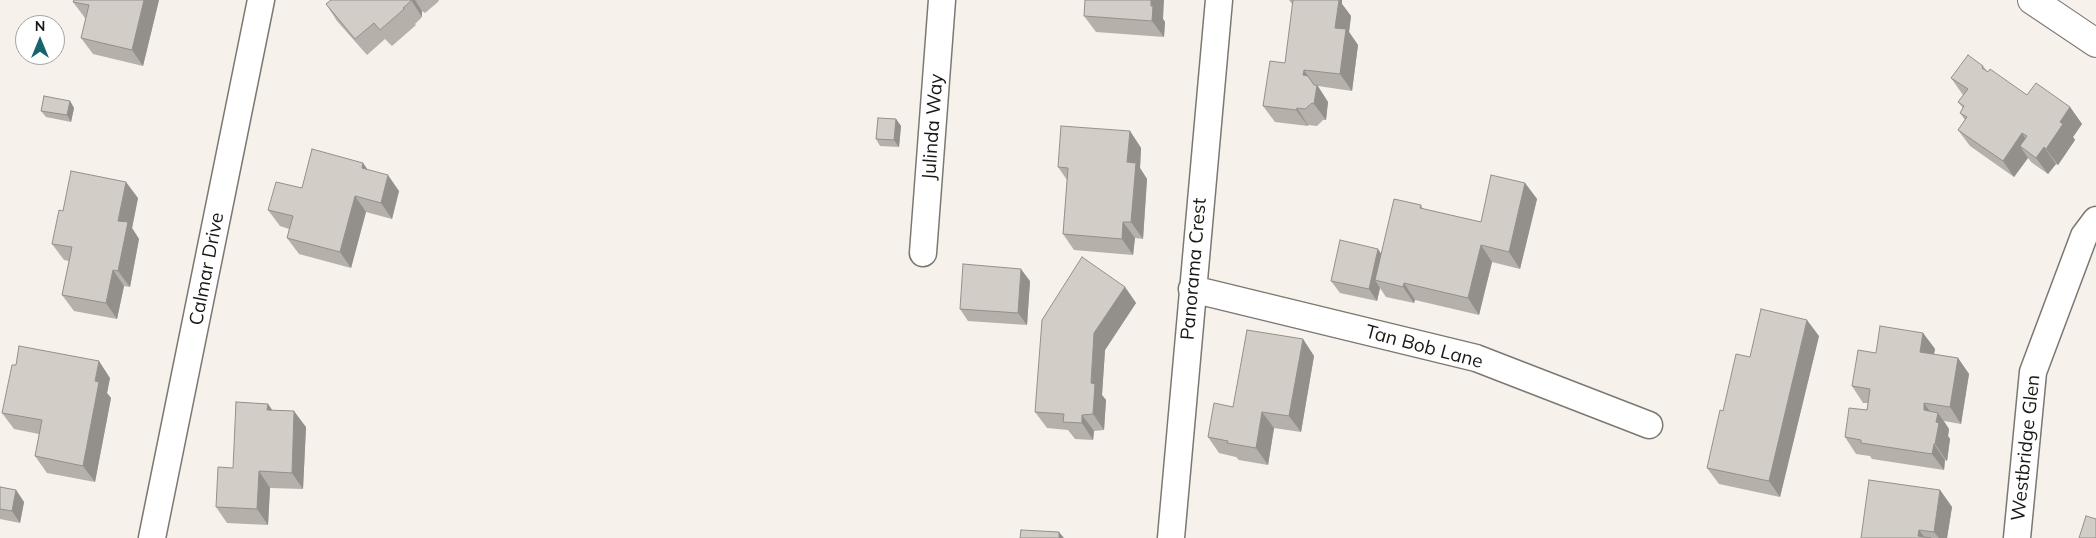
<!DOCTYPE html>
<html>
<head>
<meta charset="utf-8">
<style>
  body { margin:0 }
  #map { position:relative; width:2096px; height:538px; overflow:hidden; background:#f6f1ea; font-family:Mulish,sans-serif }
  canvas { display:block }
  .north { position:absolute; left:15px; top:15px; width:50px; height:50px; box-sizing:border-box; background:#fff; border:1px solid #a3a3a1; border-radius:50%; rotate:0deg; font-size:14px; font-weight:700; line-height:20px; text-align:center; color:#191815 }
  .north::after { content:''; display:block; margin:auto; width:18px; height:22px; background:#17636e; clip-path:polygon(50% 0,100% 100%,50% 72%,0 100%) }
</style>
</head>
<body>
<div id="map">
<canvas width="2096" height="538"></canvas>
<div class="north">N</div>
</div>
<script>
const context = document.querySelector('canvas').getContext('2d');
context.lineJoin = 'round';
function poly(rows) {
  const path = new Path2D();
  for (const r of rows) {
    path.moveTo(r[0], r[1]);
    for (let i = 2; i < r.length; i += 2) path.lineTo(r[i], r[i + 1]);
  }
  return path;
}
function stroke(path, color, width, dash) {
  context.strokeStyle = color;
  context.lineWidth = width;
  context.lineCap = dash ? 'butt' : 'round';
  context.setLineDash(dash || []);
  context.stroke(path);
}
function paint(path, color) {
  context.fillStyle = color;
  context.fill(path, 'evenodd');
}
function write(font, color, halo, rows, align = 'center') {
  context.font = font + ' Mulish,sans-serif';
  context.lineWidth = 4;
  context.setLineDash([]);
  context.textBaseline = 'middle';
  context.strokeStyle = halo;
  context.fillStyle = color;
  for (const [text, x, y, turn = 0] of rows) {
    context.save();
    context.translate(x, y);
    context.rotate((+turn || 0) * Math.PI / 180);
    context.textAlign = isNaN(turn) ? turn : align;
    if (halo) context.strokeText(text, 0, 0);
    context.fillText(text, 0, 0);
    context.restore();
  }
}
const street = poly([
  [923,253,942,0],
  [1192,289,1476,358,1649,425],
  [152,538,261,0],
  [1171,538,1219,0],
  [2017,538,2033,372,2084,236,2096,220]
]);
const secondary = poly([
  [2032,0,2096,43]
]);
stroke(street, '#7c7871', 29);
stroke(secondary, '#7c7871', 30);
stroke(street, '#fff', 26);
stroke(secondary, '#fff', 28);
paint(poly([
  [74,0,159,0,143,66,93,54,81,38,86,18,85,18,73,2],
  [331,0,439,0,438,2,425,13,422,11,422,17,415,24,416,25,392,46,385,39,367,55,337,21,326,4],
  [1289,0,1342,0,1342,4,1351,16,1349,32,1358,45,1352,91,1318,86,1328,102,1326,120,1323,120,1317,126,1308,125,1308,126,1275,122,1263,106,1285,63,1293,5],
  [1084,16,1163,19,1165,22,1164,37,1096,32],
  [1983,66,1987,71,2027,95,2070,107,2082,124,2073,137,2075,140,2058,165,2056,164,2048,174,2031,162,2028,158,2014,177,1970,146,1958,130,1965,120,1960,113,1963,108,1958,102,1963,95,1951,78],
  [70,101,74,108,71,122,46,117,41,111],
  [896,119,901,126,899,147,880,146,876,139],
  [1130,131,1141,148,1140,168,1147,179,1143,239,1135,238,1133,255,1074,250,1063,234,1067,180,1058,167],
  [363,163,367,169,399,191,392,219,366,212,351,268,299,254,287,238,289,229,280,226,268,210,302,188],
  [1525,183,1537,199,1520,269,1492,262,1479,315,1415,300,1414,303,1386,297,1380,288,1377,301,1340,293,1331,281,1381,254,1421,205,1423,209,1481,222],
  [138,198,132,228,139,239,130,287,124,286,117,319,74,311,62,295,69,261,64,260,52,244,63,211],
  [1030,281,1027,325,968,321,960,309],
  [1125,287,1136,303,1105,350,1102,395,1106,400,1104,430,1094,431,1093,440,1075,439,1068,430,1047,428,1035,412],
  [1923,333,1935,349,1934,354,1958,358,1969,374,1961,424,1944,421,1949,429,1948,436,1950,439,1947,461,1945,460,1944,470,1872,459,1870,456,1856,454,1845,437,1867,410,1868,403,1863,403,1852,386,1876,353],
  [1819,336,1780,497,1719,484,1707,468,1723,411,1750,357],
  [1303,339,1314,356,1301,432,1274,428,1268,465,1239,460,1236,457,1219,453,1208,437,1233,407],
  [110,378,107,393,111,398,95,482,47,473,35,456,39,434,14,429,2,413],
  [268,404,272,410,306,427,303,489,270,488,268,525,227,523,216,507,233,468],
  [0,487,16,490,24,502,20,523,0,519],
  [1940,490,1952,507,1947,538,1861,538]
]), '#b5b0aa');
paint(poly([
  [144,0,159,0,143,66,132,50],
  [411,0,415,0,422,11,422,17],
  [1151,0,1164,0,1163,19,1165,22,1164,37,1152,21,1151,6],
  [1330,0,1342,0,1342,4,1351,16,1349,32,1358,45,1352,91,1340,74,1335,28],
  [1304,70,1316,88,1317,85,1328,102,1326,120,1314,104,1303,75],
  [70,101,74,108,71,122,67,115],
  [2070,107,2082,124,2073,137,2075,140,2058,165,2046,149,2060,122],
  [1297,108,1308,125,1308,126,1296,110],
  [896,119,901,126,899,147,894,140],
  [1130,131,1141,148,1140,168,1147,179,1143,239,1131,222,1127,162],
  [2022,133,2033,150,2020,146,2028,158,2014,177,2003,161],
  [2044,147,2056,164,2048,174,2036,158],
  [363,163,374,179,362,168],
  [388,175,399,191,392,219,381,203],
  [126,182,138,198,132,228,139,239,130,287,118,271,118,221],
  [1525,183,1537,199,1520,269,1509,252],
  [355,196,366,212,351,268,340,252],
  [1123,222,1135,238,1133,255,1122,239],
  [1481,245,1492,262,1479,315,1468,298],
  [1378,249,1386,261,1375,280,1380,288,1377,301,1369,289],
  [1021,269,1030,281,1027,325,1018,313],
  [113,270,124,286,117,319,106,303],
  [1404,283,1415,300,1414,303,1403,287],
  [1125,287,1136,303,1105,350,1102,395,1106,400,1104,430,1093,414,1091,383,1094,333],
  [1807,320,1819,336,1780,497,1769,481],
  [1923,333,1935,349,1931,368,1920,352],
  [1303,339,1314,356,1301,432,1289,416],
  [1958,358,1969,374,1961,424,1950,407],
  [99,361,110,378,107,393,111,398,95,482,83,466,95,381],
  [1924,403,1936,420,1924,410],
  [268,404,279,420,267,410],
  [294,411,306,427,303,489,292,473],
  [1262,412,1274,428,1268,465,1256,448],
  [1938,413,1949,429,1948,436,1950,439,1947,461,1935,444,1936,422],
  [1082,415,1094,431,1093,440,1082,423],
  [1934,444,1945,460,1944,470,1932,454],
  [259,471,270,488,268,525,257,509],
  [16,490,24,502,20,523,12,511],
  [1940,490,1952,507,1947,538,1939,538,1934,532],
  [1919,530,1925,538,1918,536],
  [1059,532,1064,538,1059,538]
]), '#93908b');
const building = poly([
  [74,0,144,0,132,50,81,38,89,5,73,2,74,0],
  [331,0,411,0,411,1,403,8,404,9,380,30,374,23,355,39,326,4,331,0],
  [1085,0,1151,0,1151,6,1153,6,1152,21,1084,16,1085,0],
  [1293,0,1339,0,1335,28,1346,29,1340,74,1304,70,1303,75,1308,76,1314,85,1317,85,1314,104,1312,103,1305,109,1297,108,1296,110,1263,106,1270,61,1285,63,1293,0],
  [1968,55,1983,66,1982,68,1988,72,1990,69,2027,95,2036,83,2070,107,2060,122,2063,124,2046,149,2044,147,2036,158,2020,146,2027,136,2022,133,2003,161,1958,130,1967,117,1960,113,1964,106,1958,102,1968,89,1951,78,1968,55],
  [44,96,70,101,67,115,41,111,44,96],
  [878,118,896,119,894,140,876,139,878,118],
  [1061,126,1130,131,1127,162,1136,163,1131,222,1123,222,1122,239,1063,234,1068,168,1058,167,1061,126],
  [312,149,363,163,362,168,388,175,381,203,355,196,340,252,287,238,293,216,268,210,276,182,302,188,312,149],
  [71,171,126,182,118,221,128,222,118,271,113,270,106,303,62,295,72,247,52,244,59,210,63,211,71,171],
  [1491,175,1525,183,1509,252,1481,245,1468,298,1404,283,1403,287,1375,280,1394,199,1421,205,1420,208,1481,222,1491,175],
  [1340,240,1378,249,1369,289,1331,281,1340,240],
  [1082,257,1125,287,1094,333,1091,383,1095,384,1093,414,1082,415,1082,423,1063,422,1064,414,1035,412,1042,320,1082,257],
  [963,264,1021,269,1018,313,960,309,963,264],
  [1761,309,1807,320,1769,481,1707,468,1720,410,1723,411,1736,354,1750,357,1761,309],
  [1880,326,1923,333,1920,352,1958,358,1950,407,1924,403,1924,410,1938,413,1936,422,1939,423,1935,444,1934,444,1932,454,1861,443,1861,440,1845,437,1849,408,1867,410,1870,389,1852,386,1858,350,1876,353,1880,326],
  [1247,330,1303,339,1289,416,1262,412,1256,448,1227,443,1228,441,1208,437,1214,403,1233,407,1247,330],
  [19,346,99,361,95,381,99,382,83,466,35,456,42,420,2,413,12,365,16,365,19,346],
  [236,402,268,404,267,410,294,411,292,473,259,471,257,509,216,507,218,467,233,468,236,402],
  [1869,480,1940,490,1934,532,1919,530,1918,536,1931,538,1861,538,1869,480],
  [0,487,16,490,12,511,0,509,0,487],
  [2086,516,2096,519,2096,538,2079,538,2086,516],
  [1021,530,1059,532,1059,538,1020,538,1021,530]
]);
paint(building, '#d2cdc6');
stroke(building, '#93908b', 1);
write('19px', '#191815', '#fff', [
  ["Julinda Way",933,127,-86],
  ["Calmar Drive",207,269,-79],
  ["Panorama Crest",1194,269,-85],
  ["Tan Bob Lane",1424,347,15],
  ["Westbridge Glen",2026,448,-84]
]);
</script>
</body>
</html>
